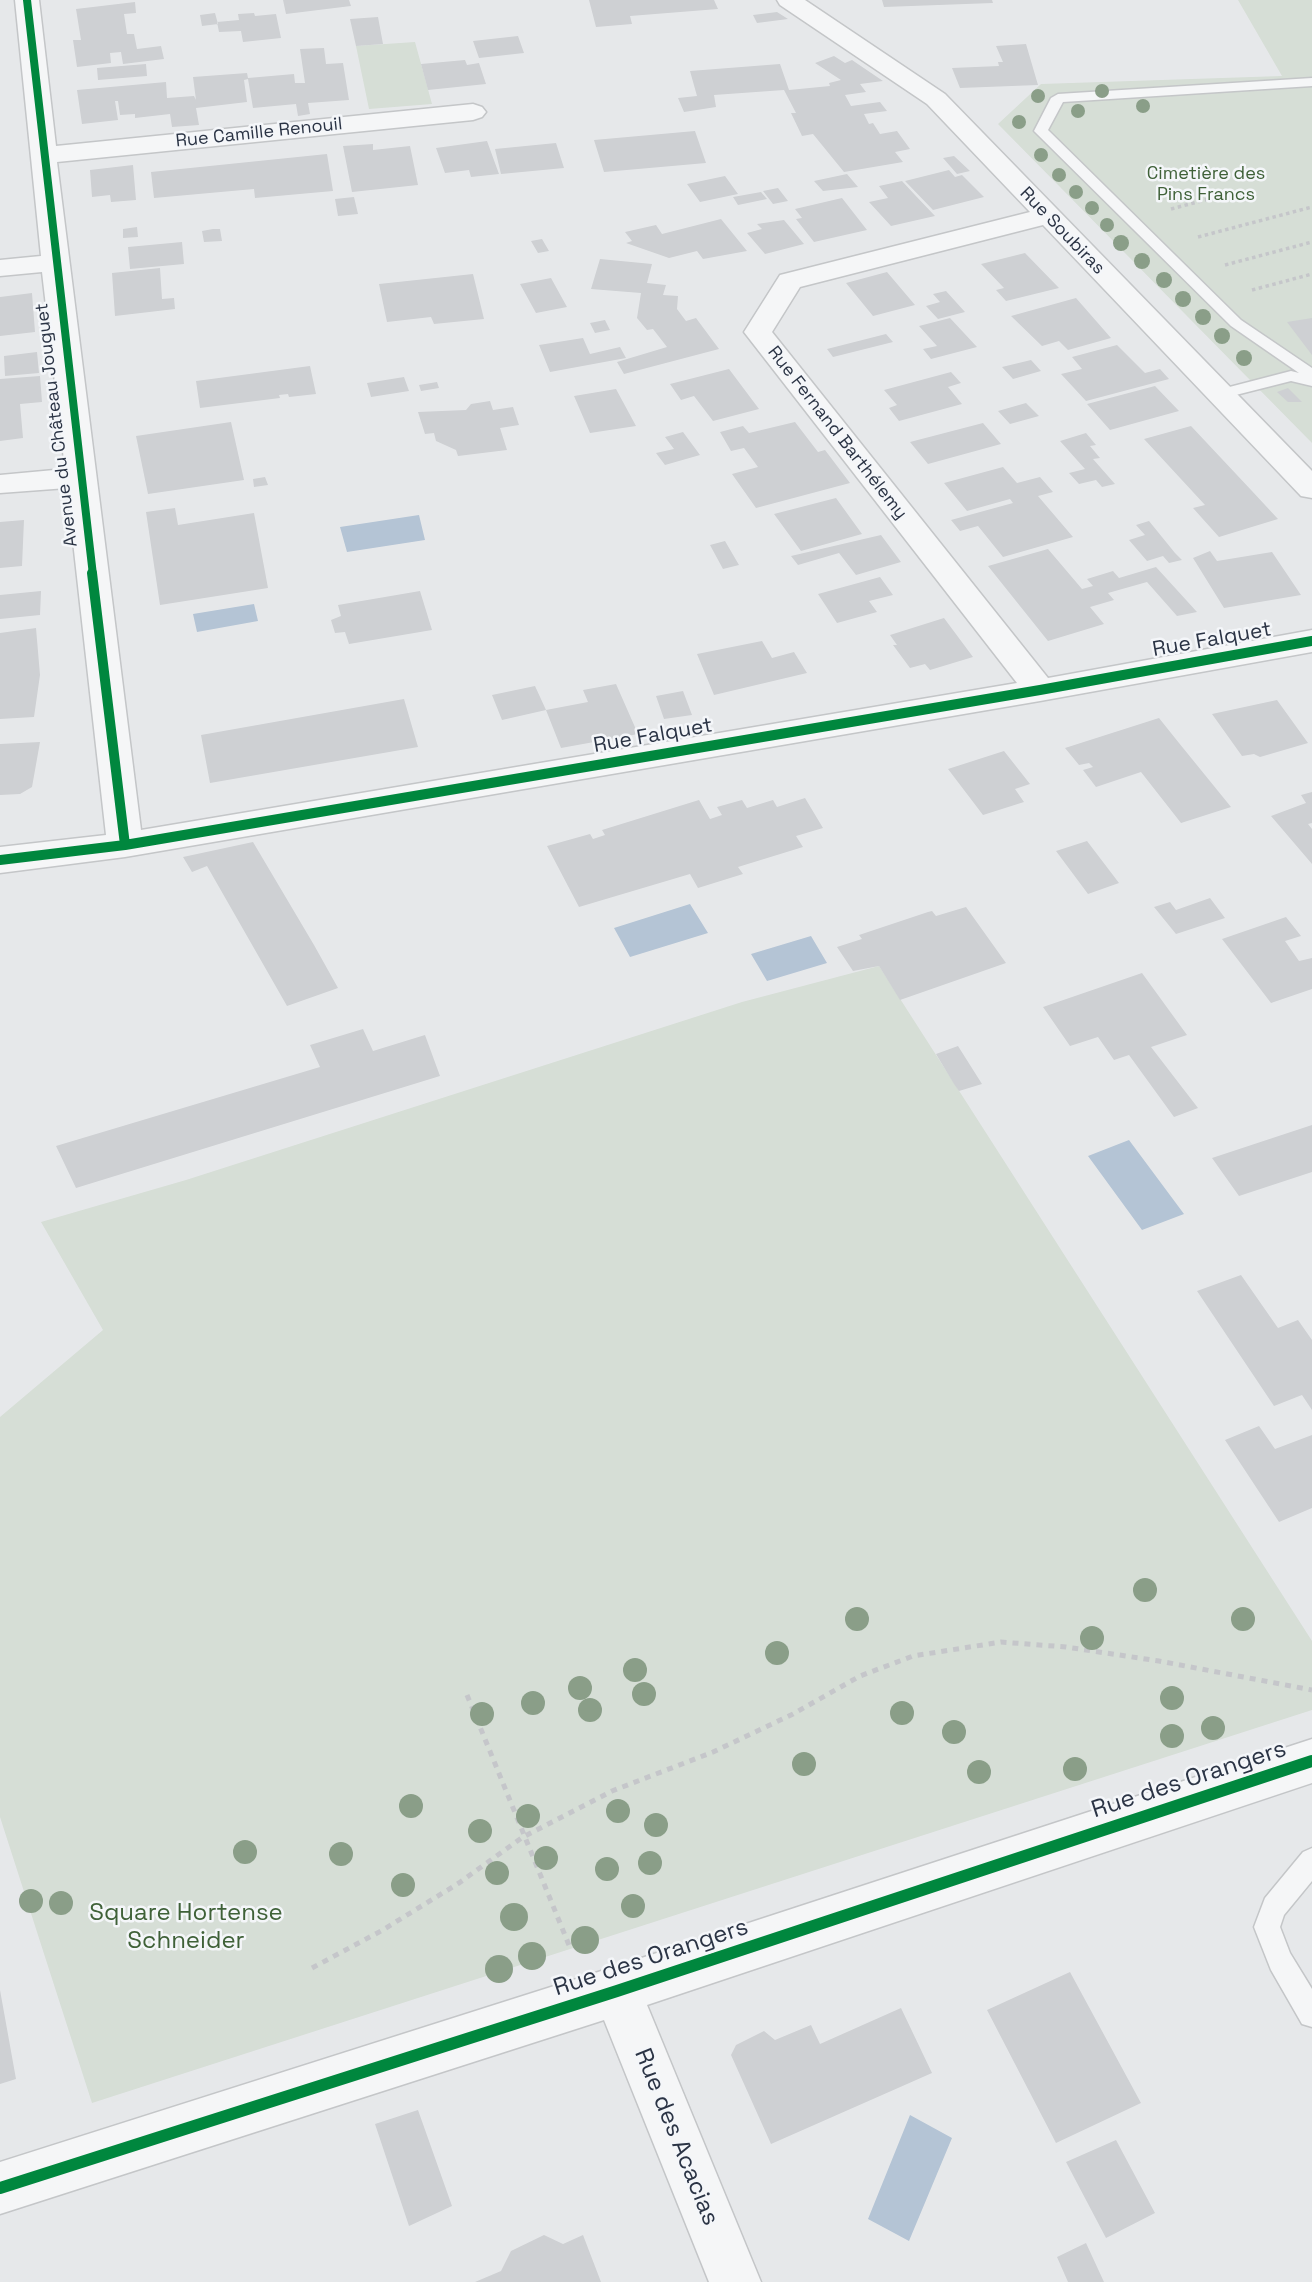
<!DOCTYPE html>
<html>
<head>
<meta charset="utf-8">
<style>
  body { margin:0 }
  canvas { display:block; background:#e6e8ea }
</style>
</head>
<body>
<canvas width="1312" height="2282"></canvas>
<script>
const context = document.querySelector('canvas').getContext('2d');
context.lineJoin = 'round';
function paint(path, color) {
  context.fillStyle = color;
  context.fill(path, 'evenodd');
}
function poly(rows) {
  const path = new Path2D();
  for (const r of rows) {
    path.moveTo(r[0], r[1]);
    for (let i = 2; i < r.length; i += 2) path.lineTo(r[i], r[i + 1]);
  }
  return path;
}
function stroke(path, color, width, dash) {
  context.strokeStyle = color;
  context.lineWidth = width;
  context.lineCap = dash ? 'butt' : 'round';
  context.setLineDash(dash || []);
  context.stroke(path);
}
function write(font, color, halo, rows, align = 'center') {
  context.font = font + ' "Space Grotesk",sans-serif';
  context.lineWidth = 5;
  context.setLineDash([]);
  context.textBaseline = 'middle';
  context.strokeStyle = halo;
  context.fillStyle = color;
  for (const [text, x, y, turn = 0] of rows) {
    context.save();
    context.translate(x, y);
    context.rotate((+turn || 0) * Math.PI / 180);
    context.textAlign = isNaN(turn) ? turn : align;
    if (halo) context.strokeText(text, 0, 0);
    context.fillText(text, 0, 0);
    context.restore();
  }
}
paint(poly([
  [1238,0,1312,0,1312,443,998,124,1041,84,1282,76],
  [415,42,432,104,369,109,356,46],
  [879,966,1312,1641,1312,1710,92,2103,0,1817,0,1417,103,1330,41,1222,186,1180,742,1002]
]), '#d6ded6');
paint(poly([
  [419,515,425,540,347,552,340,527],
  [254,604,258,621,197,632,193,614],
  [690,904,708,933,630,957,614,928],
  [811,936,827,963,767,981,751,954],
  [1129,1140,1184,1214,1142,1230,1088,1156],
  [910,2115,952,2138,909,2241,868,2219]
]), '#b4c4d5');
paint(poly([
  [283,0,349,0,351,6,286,14],
  [589,0,714,0,718,9,630,16,632,24,596,27],
  [882,0,992,0,993,3,884,7],
  [135,2,136,13,124,14,127,34,134,34,137,49,161,46,164,59,123,64,121,52,110,53,111,63,77,67,73,40,81,40,76,9],
  [777,12,788,19,757,23,753,15],
  [215,13,218,24,202,26,200,15],
  [254,13,255,16,276,14,281,38,243,42,241,31,219,32,217,22,239,20,238,14],
  [378,17,383,44,356,46,350,19],
  [518,36,524,53,479,58,473,41],
  [1026,44,1038,85,960,88,952,68,999,66,998,62,1003,62,996,46],
  [324,48,326,64,343,63,349,100,308,103,310,114,298,116,296,104,253,108,248,79,244,80,247,102,196,108,199,125,172,127,170,114,135,118,135,114,120,115,118,101,115,101,118,120,82,124,77,90,166,82,167,98,194,96,196,100,193,77,247,73,248,78,294,74,295,83,305,83,300,49],
  [834,56,845,63,852,60,883,81,860,84,866,92,845,95,851,106,880,102,887,111,864,114,869,124,873,123,880,134,897,131,910,149,895,152,903,162,844,172,813,134,802,136,791,113,796,113,784,90,714,95,716,107,684,112,678,98,697,96,690,71,780,64,789,90,830,86,829,83,841,80,815,63],
  [465,60,467,65,479,63,486,84,428,90,421,64],
  [146,64,147,76,98,80,97,68],
  [695,131,706,163,604,172,594,140],
  [487,141,499,174,471,177,469,170,445,173,436,148],
  [556,143,564,168,501,174,495,149],
  [373,144,373,150,410,146,418,185,352,192,343,146],
  [327,154,333,191,255,198,254,189,154,198,151,172],
  [954,156,970,171,957,174,943,158],
  [133,165,136,200,111,202,110,195,92,197,90,170],
  [949,170,955,177,962,175,984,197,933,210,905,181],
  [847,174,858,187,823,191,814,181],
  [725,176,738,194,700,202,687,184],
  [902,181,915,195,935,216,891,226,869,202,888,198,879,186],
  [778,188,788,201,773,204,763,191],
  [761,192,767,199,738,205,733,197],
  [354,197,358,214,338,216,335,199],
  [842,198,867,230,814,242,796,219,802,218,795,209],
  [721,219,747,251,703,259,697,251,669,258,626,243,632,241,625,232,656,225,662,234],
  [784,220,804,244,765,254,747,233,762,229,757,224],
  [137,227,138,237,123,238,123,229],
  [213,229,220,229,222,241,204,242,202,231],
  [542,239,549,251,538,253,531,241],
  [182,242,184,264,130,269,128,247],
  [1025,253,1059,288,1006,301,996,290,1004,288,981,264],
  [600,259,652,264,647,283,666,285,663,295,678,296,677,309,686,321,696,318,719,349,624,374,617,362,667,347,653,329,647,330,637,318,641,293,591,289],
  [160,268,162,299,174,298,175,309,115,316,112,273],
  [887,272,915,305,873,316,846,283],
  [473,274,484,319,434,324,431,317,387,322,379,284],
  [551,278,567,307,536,313,520,284],
  [946,291,965,312,938,319,926,306,940,302,933,294],
  [32,293,35,332,0,336,0,297],
  [1076,298,1111,338,1068,350,1059,341,1042,346,1011,316],
  [950,318,977,347,931,359,923,349,937,346,919,326],
  [1312,318,1312,355,1287,322],
  [605,320,610,330,595,333,590,323],
  [886,334,893,342,833,357,827,349],
  [583,338,590,354,620,347,626,358,550,372,539,345],
  [1117,345,1145,373,1160,369,1169,379,1086,401,1061,374,1082,369,1072,357],
  [37,352,39,373,5,376,4,356],
  [1031,360,1041,371,1013,379,1002,367],
  [310,366,316,394,289,397,288,394,279,395,280,398,200,408,196,381],
  [729,369,759,409,713,421,694,396,681,400,670,384],
  [951,372,961,383,948,387,962,404,899,421,889,408,897,405,884,390],
  [40,376,42,402,20,404,23,438,0,441,0,379],
  [404,377,409,391,371,397,367,383],
  [437,382,439,388,421,391,419,385],
  [1155,386,1179,411,1110,430,1087,404],
  [1288,388,1302,402,1288,402,1277,392],
  [616,389,636,426,590,433,574,396],
  [490,401,493,410,513,407,519,425,500,428,507,450,458,456,456,450,436,441,434,433,425,434,418,412,466,410,471,404],
  [1026,403,1039,416,1010,424,998,411],
  [231,422,244,480,148,494,136,436],
  [795,422,818,452,825,450,850,483,756,508,732,474,758,467,744,448,731,451,720,432,743,426,749,433],
  [983,423,1001,444,928,464,910,442],
  [1191,426,1252,491,1278,519,1219,537,1193,508,1205,505,1144,439],
  [683,432,700,455,665,465,656,453,674,449,665,437],
  [1086,433,1096,445,1090,446,1100,458,1093,459,1115,484,1102,487,1096,480,1079,484,1069,473,1085,469,1060,441],
  [1003,467,1017,483,1040,477,1053,492,1038,496,1073,537,1003,557,978,526,960,531,951,520,1013,503,1010,499,967,511,944,483],
  [265,477,268,485,254,487,253,479],
  [836,498,862,534,801,551,774,514],
  [175,508,178,525,254,513,268,588,160,605,146,512],
  [24,520,22,566,0,568,0,522],
  [1149,521,1175,553,1182,560,1169,563,1163,556,1147,561,1129,540,1145,535,1136,525],
  [881,535,901,562,856,575,839,553,798,565,791,556],
  [725,541,739,565,723,569,710,545],
  [1048,549,1082,589,1093,586,1087,579,1113,571,1119,578,1156,567,1197,612,1177,616,1147,582,1108,593,1114,600,1090,607,1104,624,1048,641,988,566],
  [1210,551,1217,561,1272,552,1301,595,1224,608,1193,558],
  [880,577,893,595,869,601,877,612,837,623,818,594],
  [41,591,40,615,0,619,0,595],
  [420,591,432,630,349,644,345,632,335,633,331,620,341,616,338,605],
  [944,618,973,657,930,670,925,664,910,668,893,645,897,645,890,635],
  [36,628,40,675,34,717,0,719,0,633],
  [762,641,772,658,794,652,807,673,714,695,697,654],
  [616,684,638,734,561,748,546,710,588,702,583,690],
  [535,686,546,710,502,720,492,695],
  [683,691,692,715,664,719,656,696],
  [404,699,418,747,210,783,201,735],
  [1277,700,1308,743,1260,757,1254,754,1242,756,1212,714],
  [1159,718,1179,743,1231,807,1181,823,1141,772,1096,787,1083,770,1093,767,1089,763,1079,765,1065,748],
  [40,742,32,787,20,794,0,795,0,744],
  [1004,751,1030,784,1015,789,1024,802,983,815,948,769],
  [1312,792,1312,823,1308,824,1312,829,1312,864,1271,816,1306,803,1301,795],
  [805,798,823,828,796,836,803,847,738,867,743,874,698,888,690,874,579,907,547,846,590,834,593,839,605,835,602,830,699,800,710,819,722,815,717,807,742,800,747,808,773,800,777,807],
  [1087,841,1119,883,1088,894,1056,851],
  [253,842,314,945,338,988,287,1006,207,866,192,872,183,857],
  [1210,898,1225,918,1176,934,1154,907,1170,902,1176,910],
  [966,907,1006,963,900,1000,879,966,853,971,837,947,862,939,859,935,928,912,932,911,936,916],
  [1286,917,1301,936,1285,941,1299,961,1312,958,1312,989,1271,1003,1222,939],
  [1142,973,1187,1035,1151,1047,1198,1108,1174,1117,1129,1055,1114,1060,1098,1037,1070,1046,1043,1007],
  [363,1029,373,1051,425,1035,440,1076,76,1188,56,1146,320,1067,310,1045],
  [958,1046,982,1084,959,1091,954,1084,936,1054],
  [1312,1125,1312,1172,1239,1196,1212,1158],
  [1241,1275,1278,1328,1298,1320,1312,1340,1312,1410,1302,1395,1274,1406,1197,1291],
  [1259,1426,1275,1449,1312,1435,1312,1508,1279,1522,1225,1440],
  [1070,1972,1141,2103,1056,2143,987,2010],
  [0,1990,16,2079,0,2084],
  [901,2008,932,2073,771,2144,731,2055,736,2045,764,2031,775,2040,811,2025,820,2044],
  [418,2110,452,2206,409,2226,375,2124],
  [1116,2140,1155,2213,1106,2238,1066,2162],
  [544,2235,563,2244,583,2235,601,2282,475,2282,501,2271,511,2251],
  [1086,2243,1104,2282,1068,2282,1057,2257]
]), '#ced0d3');
const service = poly([
  [1312,78,1312,86,1063,102,1048,130,1241,320,1312,368,1312,386,1291,381,1220,399,1214,397,1212,394,1214,391,1291,371,1299,373,1231,326,1034,131,1051,98,1058,94,1312,78],
  [1312,1848,1312,1881,1284,1915,1280,1927,1290,1953,1312,1989,1312,2027,1302,2024,1271,1970,1254,1927,1265,1898,1303,1852,1312,1848]
]);
const minor = poly([
  [15,0,39,0,56,146,473,104,482,107,486,112,482,117,473,120,57,162,141,830,1017,683,744,332,780,275,1030,212,927,104,780,5,777,0,805,0,945,94,1312,471,1312,498,1301,496,1043,225,800,287,772,332,1048,678,1312,630,1312,652,1040,701,125,857,0,873,0,847,106,835,67,488,0,493,0,475,65,469,42,272,0,276,0,260,41,256,15,0],
  [1312,1739,1312,1783,647,2005,761,2282,709,2282,604,2020,0,2214,0,2162,617,1966,1312,1739]
]);
stroke(service, '#c4c6c8', 3);
stroke(minor, '#c4c6c8', 3);
stroke(poly([
  [1171,209,1231,193],
  [1198,237,1312,207],
  [1225,265,1312,242],
  [1252,290,1312,274]
]), '#c5c6ca', 3.5, [3.5, 3.5]);
stroke(poly([
  [467,1695,571,1950],
  [312,1968,381,1931,459,1883,523,1837,612,1791,713,1752,793,1714,860,1676,913,1656,1001,1642,1066,1647,1159,1661,1312,1690]
]), '#c5c6ca', 5, [6, 6]);
paint(service, '#f5f6f7');
paint(minor, '#f5f6f7');
stroke(poly([
  [27,0,93,575]
]), '#00873e', 8);
stroke(poly([
  [92,573,125,845],
  [0,860,125,845,1040,690,1312,641]
]), '#00873e', 10);
stroke(poly([
  [0,2188,617,1991,1312,1761]
]), '#00873e', 12);
context.fillStyle = '#8a9e88';
for (const [x, y, r] of [
  [1102,91,7],
  [1038,96,7],
  [1143,106,7],
  [1078,111,7],
  [1019,122,7],
  [1041,155,7],
  [1059,175,7],
  [1076,192,7],
  [1092,208,7],
  [1107,225,7],
  [1121,243,8],
  [1142,261,8],
  [1164,280,8],
  [1183,299,8],
  [1203,317,8],
  [1222,336,8],
  [1244,358,8],
  [1145,1590,12],
  [857,1619,12],
  [1243,1619,12],
  [1092,1638,12],
  [777,1653,12],
  [635,1670,12],
  [580,1688,12],
  [644,1694,12],
  [1172,1698,12],
  [533,1703,12],
  [590,1710,12],
  [902,1713,12],
  [482,1714,12],
  [1213,1728,12],
  [954,1732,12],
  [1172,1736,12],
  [804,1764,12],
  [1075,1769,12],
  [979,1772,12],
  [411,1806,12],
  [618,1811,12],
  [528,1816,12],
  [656,1825,12],
  [480,1831,12],
  [245,1852,12],
  [341,1854,12],
  [546,1858,12],
  [650,1863,12],
  [607,1869,12],
  [497,1873,12],
  [403,1885,12],
  [31,1901,12],
  [61,1903,12],
  [633,1906,12],
  [514,1917,14],
  [585,1940,14],
  [532,1956,14],
  [499,1969,14]
]) {
  context.beginPath();
  context.arc(x, y, r, 0, 2 * Math.PI);
  context.fill();
}
write('18px', '#2b3445', '#f4f6f9', [
  ["Rue Camille Renouil",259,133,-6],
  ["Rue Soubiras",1062,231,46],
  ["Avenue du Château Jouguet",57,425,-97],
  ["Rue Fernand Barthélemy",837,433,52]
]);
write('18px', '#3f6138', '#f4f6f9', [
  ["Cimetière des",1206,174],
  ["Pins Francs",1206,195]
]);
write('21px', '#2b3445', '#f4f6f9', [
  ["Rue Falquet",1212,640,-10],
  ["Rue Falquet",653,736,-10]
]);
write('24px', '#2b3445', '#f4f6f9', [
  ["Rue des Orangers",1189,1780,-18],
  ["Rue des Orangers",651,1958,-18],
  ["Rue des Acacias",676,2137,68]
]);
write('24px', '#3f6138', '#f4f6f9', [
  ["Square Hortense",186,1913],
  ["Schneider",186,1941]
]);
</script>
</body>
</html>
